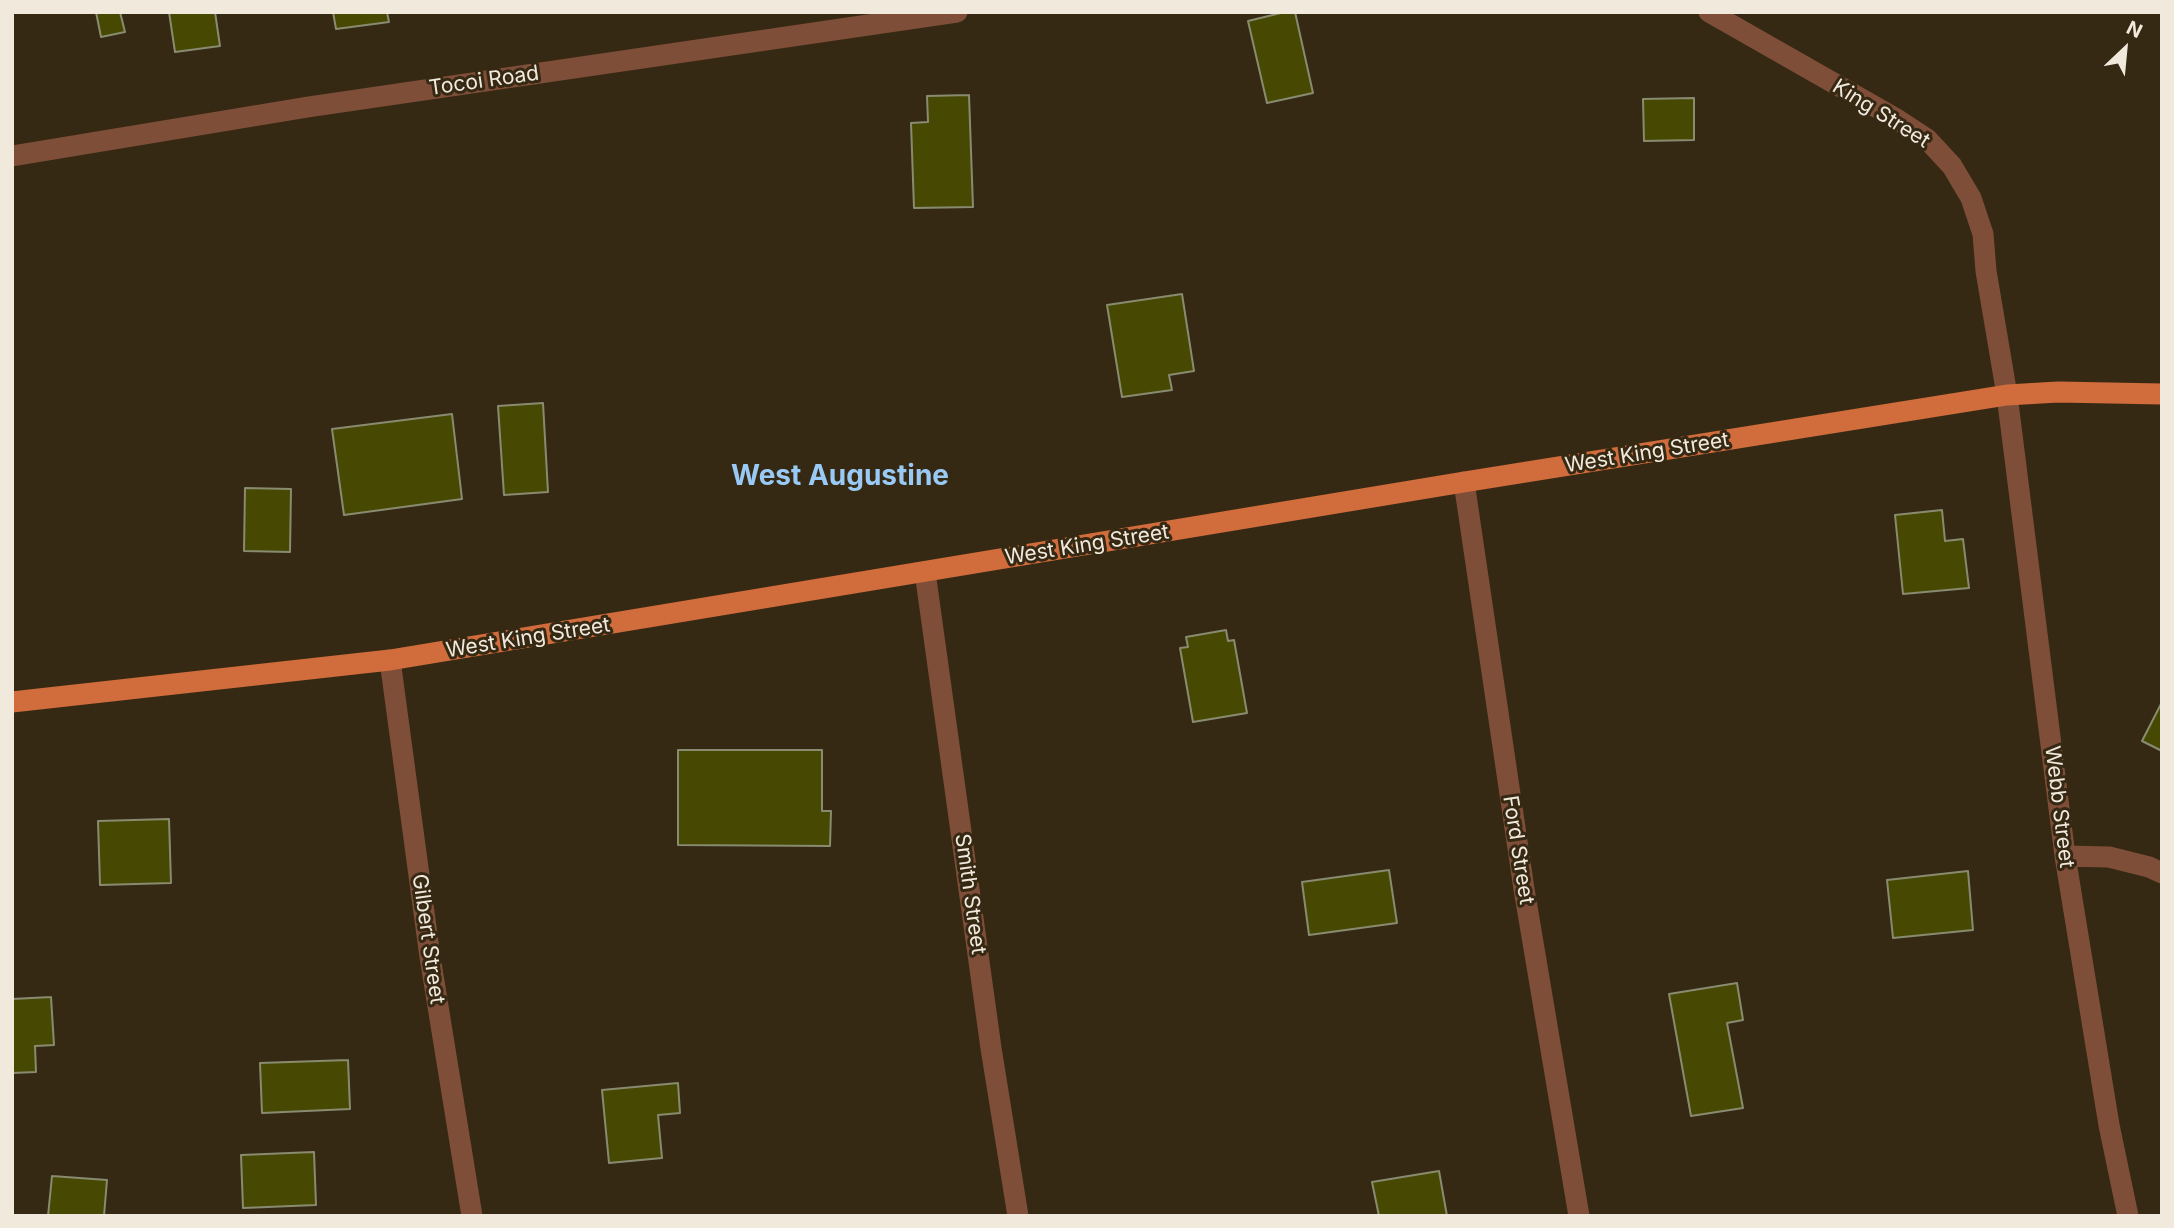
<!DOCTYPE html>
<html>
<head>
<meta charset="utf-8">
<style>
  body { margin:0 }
  #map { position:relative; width:2174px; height:1228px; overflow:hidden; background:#362914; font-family:Inter,sans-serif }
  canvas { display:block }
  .frame { position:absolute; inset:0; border:14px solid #f1e9dc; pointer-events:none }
  .north { position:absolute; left:2090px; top:14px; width:70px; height:70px; -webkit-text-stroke:5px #362914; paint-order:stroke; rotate:26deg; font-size:19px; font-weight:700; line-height:28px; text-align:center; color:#f1e9dc }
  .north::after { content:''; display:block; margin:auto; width:24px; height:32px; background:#f1e9dc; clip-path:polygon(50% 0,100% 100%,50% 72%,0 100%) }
</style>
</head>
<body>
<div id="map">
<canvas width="2174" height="1228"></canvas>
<div class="frame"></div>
<div class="north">N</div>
</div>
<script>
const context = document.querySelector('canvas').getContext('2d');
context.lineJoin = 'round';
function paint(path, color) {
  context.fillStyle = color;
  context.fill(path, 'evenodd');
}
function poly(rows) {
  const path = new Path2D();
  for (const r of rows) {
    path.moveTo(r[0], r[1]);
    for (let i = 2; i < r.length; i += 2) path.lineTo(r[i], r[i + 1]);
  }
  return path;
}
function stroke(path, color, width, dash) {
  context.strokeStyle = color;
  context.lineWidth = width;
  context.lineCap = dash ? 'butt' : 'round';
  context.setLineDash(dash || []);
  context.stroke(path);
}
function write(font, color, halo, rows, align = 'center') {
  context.font = font + ' Inter,sans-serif';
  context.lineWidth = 6;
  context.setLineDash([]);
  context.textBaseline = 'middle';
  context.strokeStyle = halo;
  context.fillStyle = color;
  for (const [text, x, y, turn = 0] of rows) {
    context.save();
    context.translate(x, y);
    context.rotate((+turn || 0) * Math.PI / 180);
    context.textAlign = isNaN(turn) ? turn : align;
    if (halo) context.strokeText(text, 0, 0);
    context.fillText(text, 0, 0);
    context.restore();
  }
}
const building = poly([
  [96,12,120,12,125,32,101,37,96,12],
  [169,12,215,12,220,46,175,52,169,12],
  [333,12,387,12,389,22,336,29,333,12],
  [1285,12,1295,12,1313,93,1267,103,1248,21,1285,12],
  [969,95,973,207,914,208,911,123,928,122,927,96,969,95],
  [1694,98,1694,140,1644,141,1643,99,1694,98],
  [1182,294,1194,371,1169,375,1172,390,1122,397,1107,305,1182,294],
  [543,403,548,492,504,495,498,406,543,403],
  [452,414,462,499,344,515,332,429,452,414],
  [245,488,291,489,290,552,244,551,245,488],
  [1942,510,1945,541,1963,539,1969,588,1903,594,1895,515,1942,510],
  [1226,630,1228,641,1234,640,1247,713,1193,722,1180,648,1188,647,1186,637,1226,630],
  [2162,702,2162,751,2142,741,2162,702],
  [678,750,822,750,822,811,831,811,830,846,678,845,678,750],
  [169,819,171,883,100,885,98,821,169,819],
  [1389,870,1397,923,1309,935,1302,882,1389,870],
  [1968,871,1973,930,1893,938,1887,880,1968,871],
  [1737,983,1743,1020,1727,1023,1743,1108,1691,1116,1669,994,1737,983],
  [51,997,54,1045,35,1046,36,1072,12,1073,12,999,51,997],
  [348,1060,350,1109,262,1113,260,1063,348,1060],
  [678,1083,680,1113,658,1115,662,1158,609,1163,602,1090,678,1083],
  [314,1152,316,1205,243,1208,241,1155,314,1152],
  [1439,1171,1447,1216,1379,1216,1372,1182,1439,1171],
  [52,1176,107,1180,104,1216,48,1216,52,1176]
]);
paint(building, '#474902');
stroke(building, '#888b70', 2);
stroke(poly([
  [1709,12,1895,118,1927,139,1952,166,1971,198,1983,234,1986,271,2007,395,2065,856,2109,1125,2128,1216],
  [12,156,308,107,957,12],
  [1464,482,1524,889,1579,1216],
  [925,572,991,1048,1018,1216],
  [390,660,430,957,472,1216],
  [2065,856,2109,857,2149,867,2162,873]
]), '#7f4e38', 21);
stroke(poly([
  [12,702,390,660,1464,482,2007,395,2058,392,2162,394]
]), '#d16c3c', 21);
write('21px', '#f1e9dc', '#362914', [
  ["Tocoi Road",484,81,-8],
  ["King Street",1881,114,32],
  ["West King Street",1647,453,-9],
  ["West King Street",1087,545,-9],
  ["West King Street",528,638,-9],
  ["Webb Street",2059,807,83],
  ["Ford Street",1518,850,81],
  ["Smith Street",970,894,82],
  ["Gilbert Street",428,939,82]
]);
write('bold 28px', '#99caf5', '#362914', [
  ["West Augustine",840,477]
]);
</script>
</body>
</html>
